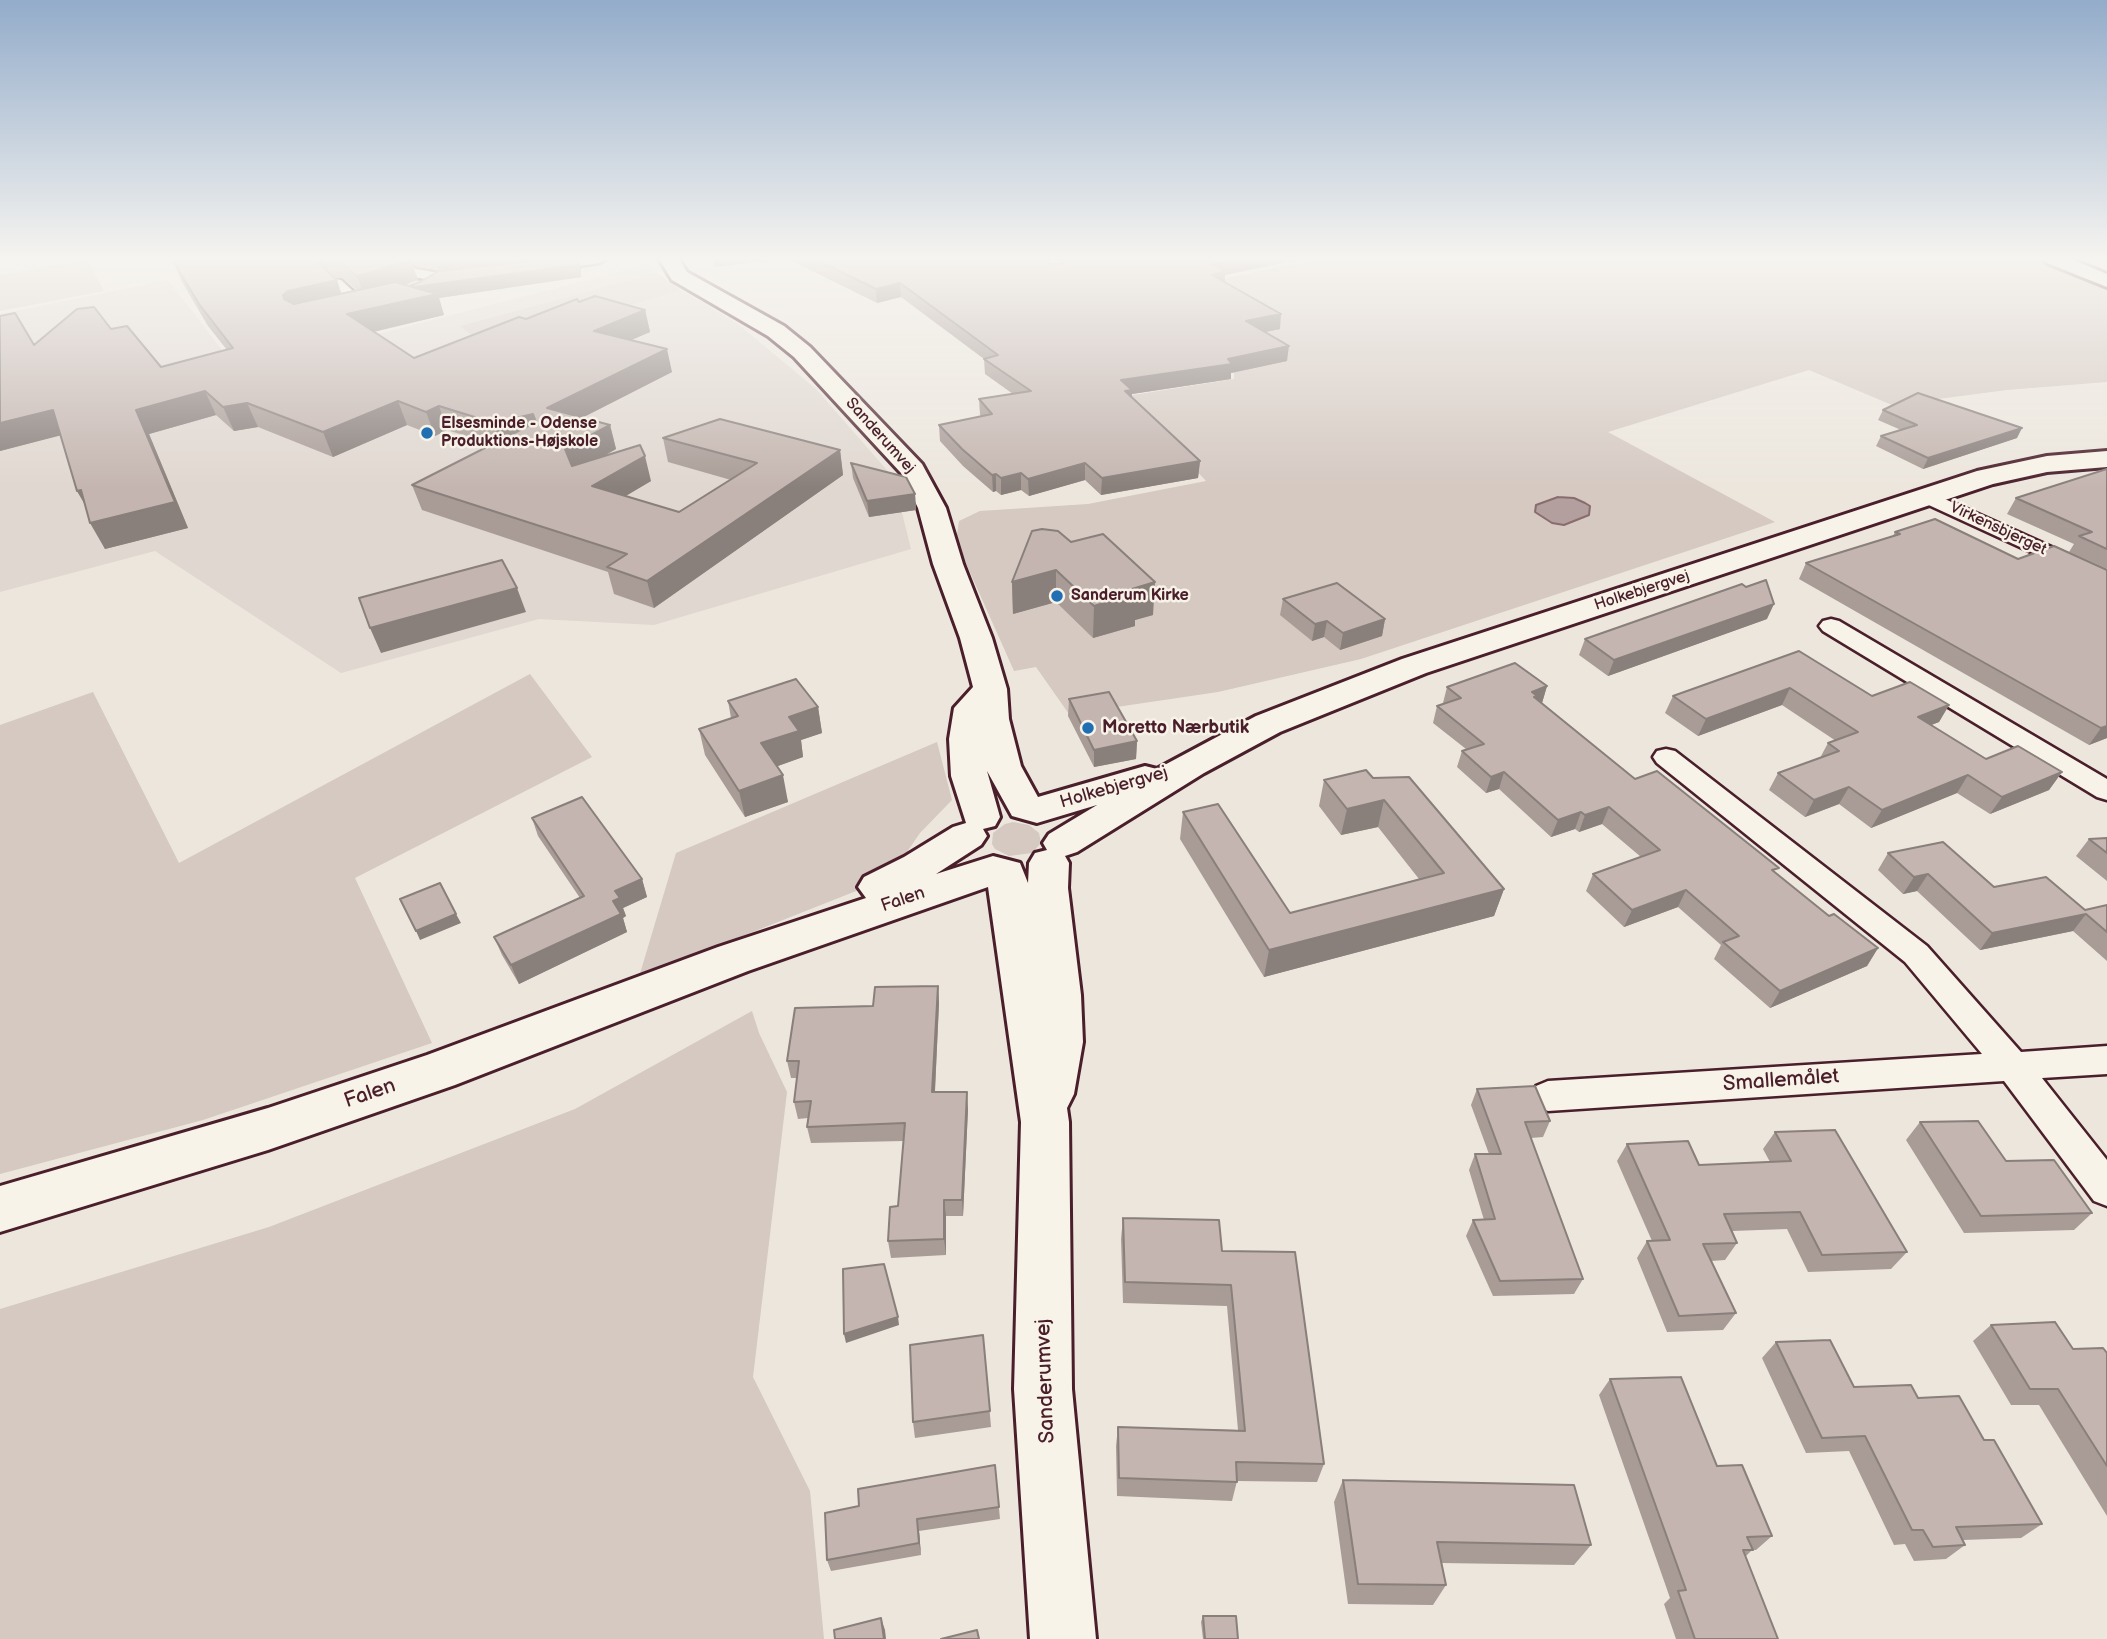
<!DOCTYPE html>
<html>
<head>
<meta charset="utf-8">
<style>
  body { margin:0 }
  canvas { display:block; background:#ece6dd }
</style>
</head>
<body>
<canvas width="2107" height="1639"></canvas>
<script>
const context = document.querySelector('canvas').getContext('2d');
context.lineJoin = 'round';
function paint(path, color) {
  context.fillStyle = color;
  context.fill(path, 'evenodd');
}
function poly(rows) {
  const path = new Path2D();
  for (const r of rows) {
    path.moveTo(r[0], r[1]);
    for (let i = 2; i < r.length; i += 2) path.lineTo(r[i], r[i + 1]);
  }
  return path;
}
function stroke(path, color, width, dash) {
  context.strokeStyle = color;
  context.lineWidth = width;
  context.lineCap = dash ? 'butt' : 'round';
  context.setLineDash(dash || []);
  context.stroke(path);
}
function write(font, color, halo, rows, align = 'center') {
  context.font = font + ' "Balsamiq Sans",sans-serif';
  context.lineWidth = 5;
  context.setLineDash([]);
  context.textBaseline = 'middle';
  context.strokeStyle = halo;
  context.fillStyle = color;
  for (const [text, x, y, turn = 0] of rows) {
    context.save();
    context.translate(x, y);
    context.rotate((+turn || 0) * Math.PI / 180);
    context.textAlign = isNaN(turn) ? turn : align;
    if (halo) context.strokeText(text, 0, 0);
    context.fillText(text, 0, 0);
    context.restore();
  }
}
paint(poly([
  [649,264,655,275,675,291,681,290,738,324,816,389,893,477,911,549,654,625,539,619,341,673,155,551,0,592,0,314,168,280,229,359,363,338]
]), '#e0d7d0');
paint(poly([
  [1320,259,2036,259,2107,288,2107,382,2007,390,1892,405,1809,370,1608,432,1775,522,1361,659,1218,692,1069,714,1036,667,1014,671,956,541,959,521,980,511,1088,504,1206,481,1127,396,1234,379,1234,365,1216,280],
  [88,260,104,291,0,311,0,275],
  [657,273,681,290,488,348,460,326],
  [530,674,592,757,355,878,432,1043,203,1120,0,1174,0,725,93,692,179,863],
  [937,742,952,800,920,833,889,878,639,977,676,853],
  [1013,822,1029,825,1039,833,1041,843,1032,853,1009,856,995,849,992,844,993,833,1005,824],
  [752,1011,759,1033,787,1092,753,1377,810,1491,824,1639,0,1639,0,1309,269,1227,575,1109]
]), '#d5c9c2');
const water = poly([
  [1558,497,1574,498,1585,503,1590,506,1589,515,1564,525,1552,523,1535,512,1536,505,1558,497]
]);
paint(water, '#b39f9d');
stroke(water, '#896c6f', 2);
const street = poly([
  [385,259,401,259,416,269,439,273,468,272,475,276,468,280,439,281,412,277,385,259],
  [570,259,606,259,599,263,543,271,536,267,543,263,570,259],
  [1043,259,1063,261,1065,264,1061,276,1051,276,1051,265,1043,259],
  [336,279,341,280,365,302,368,305,365,308,355,308,331,286,329,283,336,279],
  [1927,491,2107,572,2107,587,1920,501,1917,497,1920,493,1927,491],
  [1831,619,1839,621,2107,779,2107,800,2097,797,1823,631,1819,626,1823,621,1831,619],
  [1666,749,1675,751,1927,946,2021,1052,2107,1046,2107,1074,2042,1078,2107,1160,2107,1206,2094,1201,2004,1081,1548,1111,1536,1106,1531,1096,1536,1086,1548,1081,1982,1054,1905,962,1657,763,1653,757,1657,751,1666,749]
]);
const secondary = poly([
  [659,259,679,259,687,272,784,326,810,347,922,464,946,508,963,564,992,638,1007,689,1009,719,1021,766,1038,797,1145,766,1157,769,1256,716,1402,659,1977,471,2047,456,2107,451,2107,467,2047,472,1993,484,1426,673,1280,732,1204,773,1077,852,1065,856,1069,863,1068,888,1081,995,1083,1042,1074,1094,1067,1108,1069,1122,1072,1389,1096,1639,1030,1639,1014,1389,1021,1122,988,887,748,971,455,1085,268,1150,0,1232,0,1186,268,1108,427,1055,718,947,866,898,858,887,864,877,904,857,953,827,966,823,951,776,949,739,954,708,973,687,960,638,933,564,918,508,901,473,794,357,768,336,672,280,659,259],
  [987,771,1012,816,1037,823,1097,805,1049,834,1043,843,1047,850,1035,853,1029,863,1028,883,1020,863,993,856,936,874,981,845,987,836,983,829,995,826,1000,817,987,771],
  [2044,259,2071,259,2107,274,2107,287,2047,263,2044,259]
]);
stroke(street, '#4a1f2b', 5);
stroke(secondary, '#4a1f2b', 6);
paint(street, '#f7f3e8');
paint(secondary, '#f7f3e8');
paint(poly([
  [169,259,534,259,535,260,581,268,581,277,439,298,444,315,374,332,414,358,526,319,579,302,645,310,650,332,630,340,672,372,582,418,610,425,616,449,604,456,651,481,625,496,679,512,731,480,668,462,663,438,840,450,843,475,654,608,614,594,608,572,422,510,412,485,492,444,447,430,435,436,407,425,333,457,258,427,234,431,216,415,149,434,188,528,105,549,85,504,77,491,60,435,0,451,34,345,111,329,161,367,227,350,208,326,182,282,175,266],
  [412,264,417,267,439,270,420,282,409,286,405,285,418,280],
  [333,278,343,278,357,290,341,293],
  [788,259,1049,259,1049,264,1063,264,1064,259,1059,259,1301,259,1225,275,1225,282,1280,329,1265,332,1287,361,1231,373,1231,379,1132,394,1132,398,1200,461,1198,478,1101,495,1085,480,1029,496,1021,490,1001,495,996,491,993,492,963,466,940,441,939,425,981,416,980,415,979,399,1013,394,985,374,984,359,901,297,877,303],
  [1883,410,2017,438,1923,469,1876,446,1881,436,1901,430,1878,420],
  [851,463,915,494,916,510,869,517,853,478],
  [2107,469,2107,569,2069,552,2074,544,2007,514,2016,498],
  [1895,532,2018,559,2107,738,2089,745,1799,579,1806,563,1893,536],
  [1071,542,1153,615,1135,620,1135,626,1093,638,1056,602,1013,614,1012,582],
  [1283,599,1385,619,1382,636,1340,650,1324,637,1312,641,1280,615],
  [1767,619,1608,676,1579,655,1585,639],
  [1799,651,1872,696,1949,705,1939,722,1931,725,1986,759,2062,772,2049,790,1990,814,1957,793,1871,828,1839,804,1805,817,1769,790,1778,773,1820,758,1828,743,1836,741,1782,705,1698,736,1665,713,1673,696],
  [1547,686,1542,703,1635,779,1776,873,1829,916,1878,948,1867,966,1770,1008,1714,959,1721,945,1678,907,1624,927,1586,891,1593,874,1641,857,1602,824,1579,832,1575,829,1551,837,1499,789,1486,793,1457,767,1462,751,1466,749,1433,723,1437,706,1444,704,1443,703,1447,687],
  [1069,699,1137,741,1136,759,1094,767,1068,716],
  [728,701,818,707,822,733,801,740,803,757,777,766,788,802,745,817,705,755,699,729,731,718],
  [1373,778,1504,889,1494,916,1264,977,1180,839,1183,812,1290,913,1419,879,1378,827,1341,835,1319,806,1324,780],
  [532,818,642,879,647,897,623,908,626,916,623,918,627,932,519,984,502,955,494,937,580,898,538,836],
  [2107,838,2107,881,2076,856,2089,839],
  [1888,853,1994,887,2085,910,2107,905,2107,961,2073,931,1980,950,1917,891,1903,894,1878,870],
  [938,986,939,1003,935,1092,968,1109,963,1216,946,1216,946,1255,891,1258,888,1241,898,1206,904,1141,811,1143,807,1127,808,1118,798,1119,794,1102,797,1078,791,1078,787,1061,873,1006],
  [1477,1089,1550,1121,1543,1137,1531,1138,1583,1279,1574,1294,1493,1296,1466,1236,1473,1220,1484,1220,1469,1170,1475,1154,1489,1154,1471,1105],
  [1920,1122,2006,1161,2092,1213,2074,1230,1964,1233,1906,1140],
  [1775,1132,1907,1252,1891,1269,1808,1272,1787,1229,1732,1231,1737,1243,1725,1260,1711,1261,1736,1313,1723,1330,1667,1332,1637,1258,1647,1241,1652,1241,1617,1161,1627,1144,1699,1165,1770,1162,1763,1149],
  [1123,1218,1222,1251,1324,1464,1317,1482,1237,1481,1232,1501,1117,1496,1116,1446,1118,1427,1238,1430,1227,1306,1123,1303,1121,1239],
  [1991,1325,2073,1349,2107,1353,2107,1516,2039,1405,2011,1405,1973,1341],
  [983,1335,991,1427,915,1438,913,1422],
  [1776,1342,1854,1387,1918,1398,1984,1440,2042,1524,2021,1538,1963,1540,1965,1545,1946,1559,1914,1561,1905,1544,1894,1545,1849,1451,1806,1453,1762,1358],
  [1610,1379,1717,1466,1772,1536,1756,1550,1752,1550,1745,1557,1778,1639,1676,1639,1664,1604,1670,1598,1599,1395],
  [995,1465,1000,1519,919,1531,921,1555,831,1571,827,1560,859,1506],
  [1343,1480,1591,1545,1574,1565,1441,1563,1446,1585,1433,1605,1348,1604,1334,1502],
  [1203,1616,1238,1639,1203,1639,1201,1622]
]), '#a99c97');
paint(poly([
  [322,259,324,259,331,277,337,280,344,302,296,312,284,299,283,295,319,264],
  [436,259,534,259,535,261,439,270],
  [579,259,581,268,581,277,439,298,444,315,355,336,347,314,398,290],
  [714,259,782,259,715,267],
  [1236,259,1301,259,1225,275,1224,285,1211,289,1210,264],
  [411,260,418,280,365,297,357,276],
  [900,283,901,297,877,303,876,289],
  [645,310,650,332,599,354,594,331],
  [1281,314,1280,329,1245,336,1246,321],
  [1289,346,1287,361,1231,373,1231,379,1132,394,1132,406,1121,380,1228,359],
  [667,349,672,372,554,432,547,408],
  [205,391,216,415,149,434,188,528,105,549,90,523,136,410],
  [398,401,407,425,333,457,323,432],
  [247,403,258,427,234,431,223,407],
  [439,406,447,430,435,436,426,412],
  [53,410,66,434,0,451,0,423],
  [533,414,540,438,501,447,494,423],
  [610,425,616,449,572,474,565,449],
  [2022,428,2017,438,1923,469,1928,458],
  [840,450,843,475,654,608,647,581],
  [645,456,651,481,599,512,592,486],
  [1200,461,1198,478,1101,495,1102,478],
  [1085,463,1085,480,1029,496,1028,479],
  [1021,473,1021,490,1001,495,1001,478],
  [996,474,996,491,993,492,992,475],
  [81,490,92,517,77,491],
  [915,494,916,510,869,517,867,501],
  [1056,570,1056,602,1013,614,1012,582],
  [1155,582,1153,615,1135,620,1135,626,1093,638,1094,606,1132,589],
  [517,588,526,612,381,653,370,628],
  [1774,604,1767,619,1608,676,1614,660],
  [1385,619,1382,636,1340,650,1343,633],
  [1327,621,1324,637,1312,641,1315,624],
  [1547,686,1542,703,1534,705,1532,692],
  [1790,688,1782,705,1698,736,1706,719],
  [1949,705,1939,722,1908,734,1918,717],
  [818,707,822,733,801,740,803,757,767,770,761,743,789,717],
  [2107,726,2107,738,2089,745,2101,728],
  [1137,741,1136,759,1094,767,1094,750],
  [1504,772,1499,789,1486,793,1491,777],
  [2062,772,2049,790,1990,814,2002,797],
  [783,775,788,802,745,817,739,791],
  [1968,775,1957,793,1871,828,1882,810],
  [1849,787,1839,804,1805,817,1814,800],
  [1384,800,1378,827,1341,835,1347,809],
  [1609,807,1602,824,1579,832,1585,815],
  [1581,812,1575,829,1551,837,1558,820],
  [1928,874,1917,891,1903,894,1914,877],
  [642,879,647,897,623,908,626,916,623,918,627,932,519,984,511,965,615,891],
  [1504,889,1494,916,1264,977,1269,950],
  [1686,890,1678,907,1624,927,1632,910],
  [456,914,461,923,420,940,416,931],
  [2086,914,2073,931,1980,950,1992,933],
  [1878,948,1867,966,1770,1008,1780,991],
  [938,986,939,1003,934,1109,932,1092],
  [967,1092,968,1109,963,1216,962,1200],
  [944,1200,946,1216,946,1255,944,1239],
  [898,1317,899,1325,846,1343,844,1334],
  [917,1519,919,1531,921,1555,919,1543],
  [881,1618,885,1630,886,1639,884,1639]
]), '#897f7b');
const building = poly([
  [177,259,322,259,319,264,337,280,288,291,283,295,284,299,294,304,395,282,437,294,347,314,414,358,519,317,526,319,577,299,579,302,595,296,645,310,594,331,667,349,547,408,610,425,565,449,572,466,640,445,645,456,592,486,679,512,757,463,663,438,720,419,840,450,647,581,607,567,627,554,412,485,536,422,533,414,494,423,439,406,426,412,398,401,323,432,247,403,223,407,205,391,136,410,175,502,90,523,81,490,77,491,53,410,0,423,0,316,15,313,34,345,77,309,94,307,111,329,127,326,161,367,233,348,199,304,173,261,178,260,177,259],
  [337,259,406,259,411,260,357,276,337,259],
  [546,259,578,259,578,265,414,287,409,286,420,282,439,271,546,259],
  [814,259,1049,259,1049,264,1063,264,1065,259,1236,259,1210,264,1226,271,1212,275,1281,314,1246,321,1289,346,1228,359,1232,364,1121,380,1132,390,1125,391,1200,461,1102,478,1085,463,1028,479,1021,473,1001,478,996,474,992,475,962,449,939,425,992,414,979,399,1031,391,984,359,998,355,900,283,876,289,814,259],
  [1918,393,2022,428,1928,458,1881,436,1917,425,1883,410,1918,393],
  [851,463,906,477,915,494,867,501,851,463],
  [2107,469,2107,549,2079,536,2092,532,2016,498,2107,469],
  [1935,519,2018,559,2054,546,2107,570,2107,726,2101,728,1806,563,1900,534,1895,532,1935,519],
  [1042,529,1058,531,1071,542,1103,534,1155,582,1132,589,1136,593,1094,606,1056,570,1012,582,1032,531,1042,529],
  [502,560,517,588,370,628,359,598,502,560],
  [1766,580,1774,604,1614,660,1585,639,1742,584,1746,587,1766,580],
  [1337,583,1385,619,1343,633,1327,621,1315,624,1283,599,1337,583],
  [1799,651,1872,696,1910,682,1949,705,1918,717,1986,759,2018,746,2062,772,2002,797,1968,775,1882,810,1849,787,1814,800,1778,773,1839,751,1828,743,1858,732,1790,688,1706,719,1673,696,1799,651],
  [1515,663,1547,686,1532,692,1537,696,1534,697,1635,779,1657,771,1779,868,1772,870,1829,916,1834,914,1878,948,1780,991,1723,942,1739,936,1686,890,1632,910,1593,874,1660,850,1609,807,1585,815,1581,812,1558,820,1504,772,1491,777,1462,751,1484,744,1437,706,1461,698,1447,687,1515,663],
  [796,679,818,707,789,717,799,731,761,743,783,775,739,791,699,729,738,716,728,701,796,679],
  [1109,692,1137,741,1094,750,1069,699,1109,692],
  [1366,770,1373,778,1409,777,1504,889,1269,950,1183,812,1218,804,1290,913,1444,873,1384,800,1347,809,1324,780,1366,770],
  [582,797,642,879,615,891,620,898,613,901,621,914,511,965,494,937,584,896,532,818,582,797],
  [2107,838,2107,853,2089,839,2107,838],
  [1943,842,1994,887,2046,877,2085,910,2107,905,2107,932,2086,914,1992,933,1928,874,1914,877,1888,853,1943,842],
  [440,883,456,914,416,931,400,899,440,883],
  [938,986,932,1092,967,1092,962,1200,944,1200,944,1239,888,1241,890,1207,898,1206,905,1123,807,1127,811,1101,794,1102,799,1061,787,1061,795,1008,873,1006,875,987,938,986],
  [1535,1086,1550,1121,1525,1122,1583,1279,1500,1281,1473,1220,1495,1219,1475,1154,1501,1154,1477,1089,1535,1086],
  [1978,1121,2006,1161,2054,1160,2092,1213,1981,1216,1920,1122,1978,1121],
  [1835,1130,1907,1252,1822,1255,1800,1212,1724,1214,1737,1243,1703,1244,1736,1313,1679,1316,1647,1241,1670,1240,1627,1144,1688,1141,1699,1165,1791,1161,1775,1132,1835,1130],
  [1123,1218,1219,1220,1222,1251,1295,1252,1324,1464,1236,1462,1237,1482,1119,1478,1118,1427,1245,1431,1231,1285,1125,1282,1123,1218],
  [884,1264,898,1317,844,1334,843,1269,884,1264],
  [2055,1322,2073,1349,2103,1348,2107,1353,2107,1466,2058,1389,2030,1389,1991,1325,2055,1322],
  [983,1335,990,1411,913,1422,910,1345,983,1335],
  [1830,1340,1854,1387,1911,1385,1918,1398,1959,1396,1984,1440,1994,1440,2042,1524,1956,1527,1965,1545,1933,1547,1923,1530,1912,1530,1865,1436,1822,1438,1776,1342,1830,1340],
  [1681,1377,1717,1466,1742,1465,1772,1536,1747,1537,1753,1550,1743,1550,1778,1639,1695,1639,1678,1591,1686,1590,1610,1379,1681,1377],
  [995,1465,999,1507,917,1519,919,1543,827,1560,825,1513,859,1506,858,1489,995,1465],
  [1343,1480,1574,1485,1591,1545,1437,1542,1446,1585,1358,1584,1343,1480],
  [1203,1616,1236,1616,1238,1639,1205,1639,1203,1616],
  [881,1618,884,1639,835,1639,834,1630,881,1618],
  [977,1630,979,1639,941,1639,977,1630]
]);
paint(building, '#c4b5b0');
stroke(building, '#897f7b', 2);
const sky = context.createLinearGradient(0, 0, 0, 488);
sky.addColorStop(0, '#93acca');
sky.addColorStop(0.53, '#f6f4f0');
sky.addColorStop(1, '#f6f4f000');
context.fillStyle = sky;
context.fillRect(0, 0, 2107, 488);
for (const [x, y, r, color] of [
  [427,433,7,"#1f6fb2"],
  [1057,596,7,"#1f6fb2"],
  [1088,728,7,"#1f6fb2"]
]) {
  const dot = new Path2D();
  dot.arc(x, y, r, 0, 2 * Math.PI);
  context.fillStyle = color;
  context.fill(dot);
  stroke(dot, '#f7f3e8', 2.5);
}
write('bold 16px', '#4a1f2b', '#f7f3e8', [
  ["Elsesminde - Odense",441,424],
  ["Produktions-Højskole",441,442],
  ["Sanderum Kirke",1071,596]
], 'left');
write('16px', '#4a1f2b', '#f7f3e8', [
  ["Sanderumvej",880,436,48],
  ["Virkensbjerget",1998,529,25],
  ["Holkebjergvej",1642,591,-18]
]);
write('bold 18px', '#4a1f2b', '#f7f3e8', [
  ["Moretto Nærbutik",1102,728]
], 'left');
write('18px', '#4a1f2b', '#f7f3e8', [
  ["Holkebjergvej",1114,788,-16],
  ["Falen",903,900,-19]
]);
write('21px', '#4a1f2b', '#f7f3e8', [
  ["Smallemålet",1781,1081,-4],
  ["Falen",370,1094,-19],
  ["Sanderumvej",1046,1381,-92]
]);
</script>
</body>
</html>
